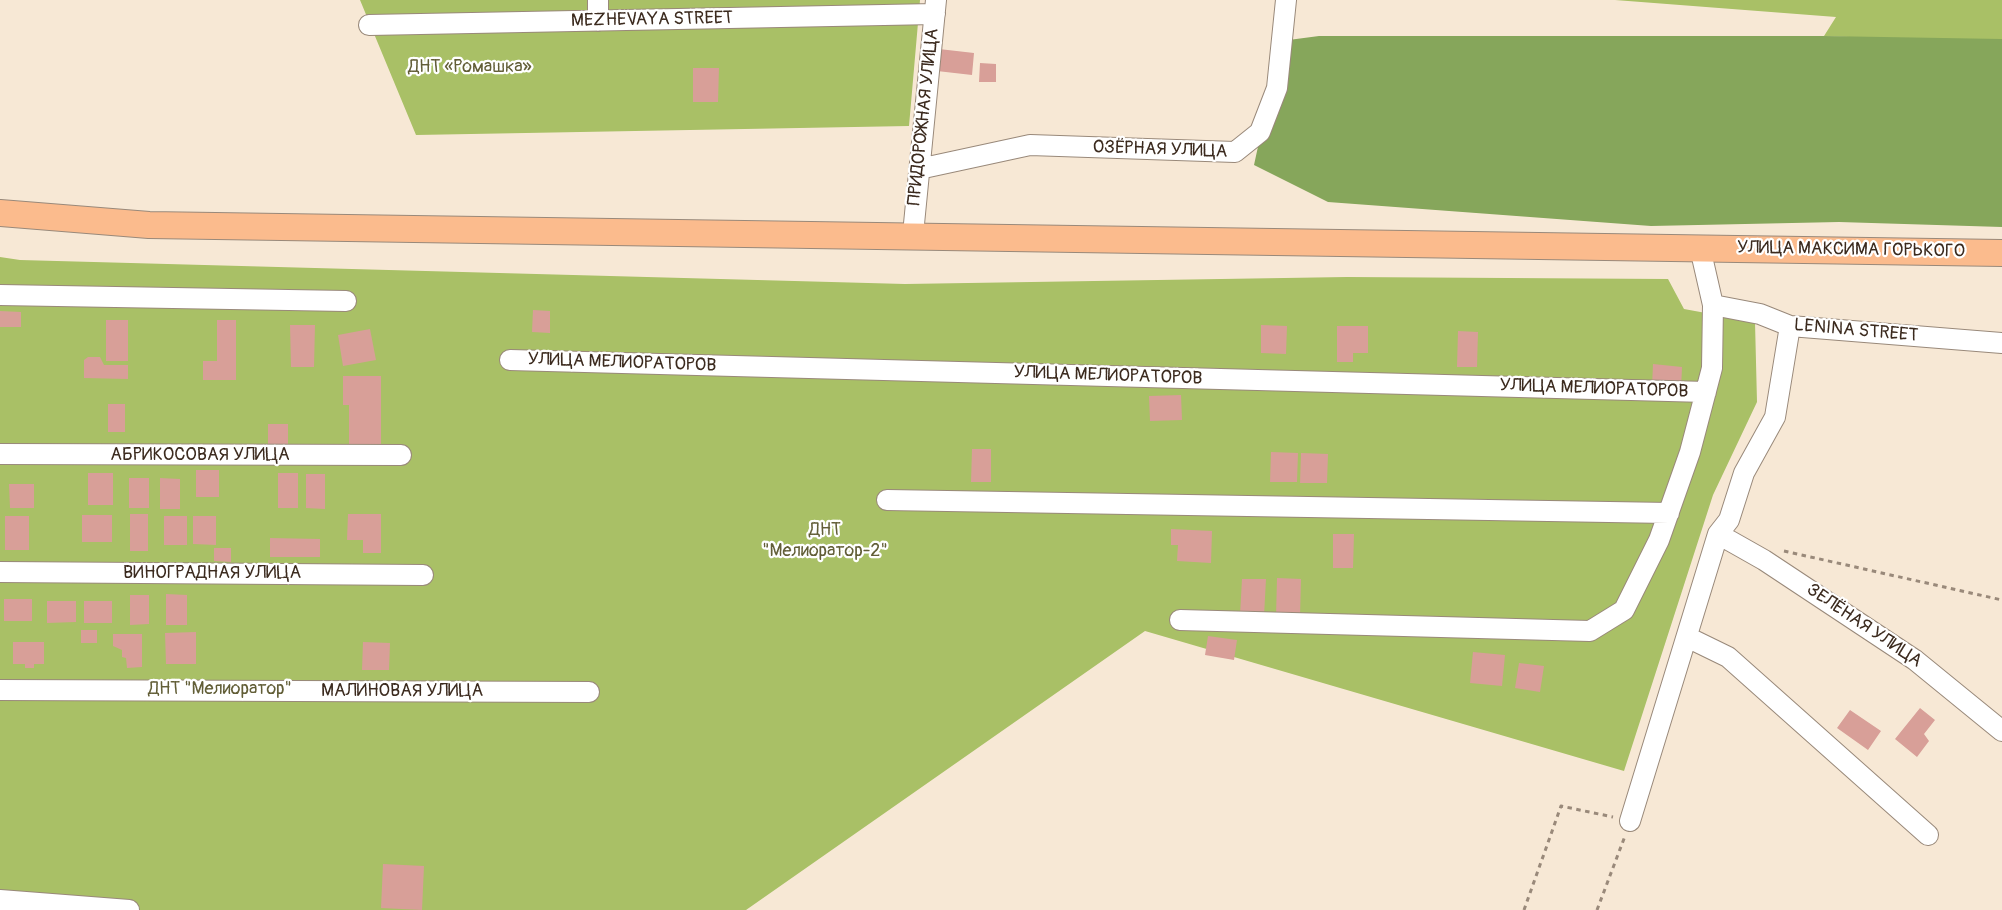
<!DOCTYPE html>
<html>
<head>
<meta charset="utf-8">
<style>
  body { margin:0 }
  canvas { display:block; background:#f7e8d5 }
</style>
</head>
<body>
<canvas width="2002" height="910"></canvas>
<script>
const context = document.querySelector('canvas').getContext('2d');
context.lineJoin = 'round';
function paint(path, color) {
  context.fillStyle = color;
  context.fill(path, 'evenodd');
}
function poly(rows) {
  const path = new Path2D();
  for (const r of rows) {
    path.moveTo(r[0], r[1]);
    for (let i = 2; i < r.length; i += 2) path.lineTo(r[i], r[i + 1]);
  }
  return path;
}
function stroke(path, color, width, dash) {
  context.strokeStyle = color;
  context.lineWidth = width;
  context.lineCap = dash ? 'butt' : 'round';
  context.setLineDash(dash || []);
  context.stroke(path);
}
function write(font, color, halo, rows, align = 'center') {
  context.font = font + ' Pangolin,sans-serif';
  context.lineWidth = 4.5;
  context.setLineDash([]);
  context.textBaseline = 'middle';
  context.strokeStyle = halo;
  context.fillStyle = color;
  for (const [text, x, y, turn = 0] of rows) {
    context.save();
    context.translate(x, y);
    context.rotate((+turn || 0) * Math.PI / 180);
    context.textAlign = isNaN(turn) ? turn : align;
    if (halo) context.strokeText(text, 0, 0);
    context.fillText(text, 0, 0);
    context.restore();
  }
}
paint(poly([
  [360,0,920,0,909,126,416,135],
  [1615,0,2002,0,2002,43,1824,36,1836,17],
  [0,257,20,260,905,284,1347,277,1668,279,1684,309,1755,322,1757,402,1713,495,1624,771,1145,631,746,910,0,910]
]), '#a9c066');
paint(poly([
  [1319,36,1824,36,2002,39,2002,227,1839,222,1651,226,1328,202,1254,165,1281,41]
]), '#86a65b');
paint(poly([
  [939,49,974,53,972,75,937,71],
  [980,63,996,64,996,82,979,82],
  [693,68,719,68,718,102,693,102],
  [533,310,550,311,550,333,532,332],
  [0,311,21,312,21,327,0,327],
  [106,320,128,320,128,361,106,361],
  [217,320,236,320,236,380,203,380,203,361,217,361],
  [290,325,315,325,314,367,291,367],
  [1261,325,1287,326,1286,354,1261,353],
  [1337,326,1368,326,1368,353,1353,353,1353,362,1337,362],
  [370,329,376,360,343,366,338,335],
  [1458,331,1478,332,1477,367,1457,367],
  [88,357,100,357,104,365,128,365,128,379,84,378,84,360],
  [1653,364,1682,367,1681,389,1652,387],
  [343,376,381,376,381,448,349,448,349,405,343,405],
  [1181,395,1182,420,1150,421,1149,396],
  [108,404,125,404,125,432,108,432],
  [268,424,288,424,288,445,268,445],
  [972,449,991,449,991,482,971,482],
  [1271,452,1298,453,1297,482,1270,482],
  [1301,453,1328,454,1327,483,1300,483],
  [196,470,219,470,219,497,196,497],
  [88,473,113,473,113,505,88,505],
  [278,473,298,473,298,508,278,508],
  [306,474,325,474,325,509,306,508],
  [129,478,149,478,149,508,129,508],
  [160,478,180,479,180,509,160,509],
  [9,484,34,484,34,508,10,508],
  [130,514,148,514,148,551,130,551],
  [348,514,381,514,381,553,363,553,363,540,347,540],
  [82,515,112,515,112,542,82,542],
  [5,516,29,516,29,550,5,550],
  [164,516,187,516,187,545,164,545],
  [193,516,216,516,216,545,193,544],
  [1171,529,1212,531,1211,563,1177,561,1178,545,1171,545],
  [1333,534,1354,534,1353,568,1333,568],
  [270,538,320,539,320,557,270,557],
  [214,548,231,548,231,562,214,561],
  [1277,578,1301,579,1300,617,1276,617],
  [1242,579,1266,579,1264,616,1240,615],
  [166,594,187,595,187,625,166,625],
  [130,595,149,595,149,624,130,625],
  [4,599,32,599,32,621,4,621],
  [47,601,76,601,76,622,47,623],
  [84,601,112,601,112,623,84,623],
  [81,630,97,630,97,643,81,643],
  [196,632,196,664,166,664,165,633],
  [113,634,142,634,142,667,127,668,126,658,122,657,122,650,113,646],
  [1208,636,1237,640,1234,660,1205,655],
  [13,642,44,642,44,664,34,664,34,668,25,668,25,664,13,664],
  [363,642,390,643,389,670,362,670],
  [1473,652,1505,655,1502,686,1470,683],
  [1519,663,1544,666,1540,692,1515,688],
  [1920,708,1935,720,1924,734,1929,741,1917,757,1895,739],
  [1850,710,1881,731,1868,750,1837,728],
  [383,864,424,866,422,910,381,908]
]), '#d89f98');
const minor = poly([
  [598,0,598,21],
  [369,25,935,14],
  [919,169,1030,145,1235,152,1260,132,1277,88,1286,0],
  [913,234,936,0],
  [0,295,346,301],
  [1713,305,1760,314,1790,326,2002,343],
  [510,360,1706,392],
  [0,454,401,455],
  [887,500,1669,513],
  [1718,534,1764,560,1915,660,2002,731],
  [0,572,423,575],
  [1180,620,1590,631,1624,610,1659,540,1690,452,1712,368,1713,305,1700,248],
  [1687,637,1728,657,1928,835],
  [0,690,589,692],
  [1630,821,1718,534,1729,520,1744,473,1775,417,1790,326],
  [0,900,129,910]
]);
const major = poly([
  [0,213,149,225,2002,253]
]);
stroke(minor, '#99897a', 22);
stroke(major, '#99897a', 28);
stroke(poly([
  [1784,551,2002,600],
  [1524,910,1561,806,1613,817],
  [1597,910,1625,836]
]), '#99897a', 3, [4.5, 4.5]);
stroke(minor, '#fff', 20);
stroke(major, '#fbbb8d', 26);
write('18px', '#3b2a1e', '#fff', [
  ["MEZHEVAYA STREET",652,20,-1],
  ["ПРИДОРОЖНАЯ УЛИЦА",924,117,-84],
  ["ОЗЁРНАЯ УЛИЦА",1160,150,2],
  ["УЛИЦА МАКСИМА ГОРЬКОГО",1851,250,1],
  ["LENINA STREET",1856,331,5],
  ["УЛИЦА МЕЛИОРАТОРОВ",622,363,2],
  ["УЛИЦА МЕЛИОРАТОРОВ",1108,376,2],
  ["УЛИЦА МЕЛИОРАТОРОВ",1594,389,2],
  ["АБРИКОСОВАЯ УЛИЦА",200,455],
  ["ВИНОГРАДНАЯ УЛИЦА",212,573],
  ["ЗЕЛЁНАЯ УЛИЦА",1864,626,34],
  ["МАЛИНОВАЯ УЛИЦА",402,691]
]);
write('18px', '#625e37', '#fff', [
  ["ДНТ «Ромашка»",470,67],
  ["ДНТ",825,530],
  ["\"Мелиоратор-2\"",825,551],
  ["ДНТ \"Мелиоратор\"",220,689]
]);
</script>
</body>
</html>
